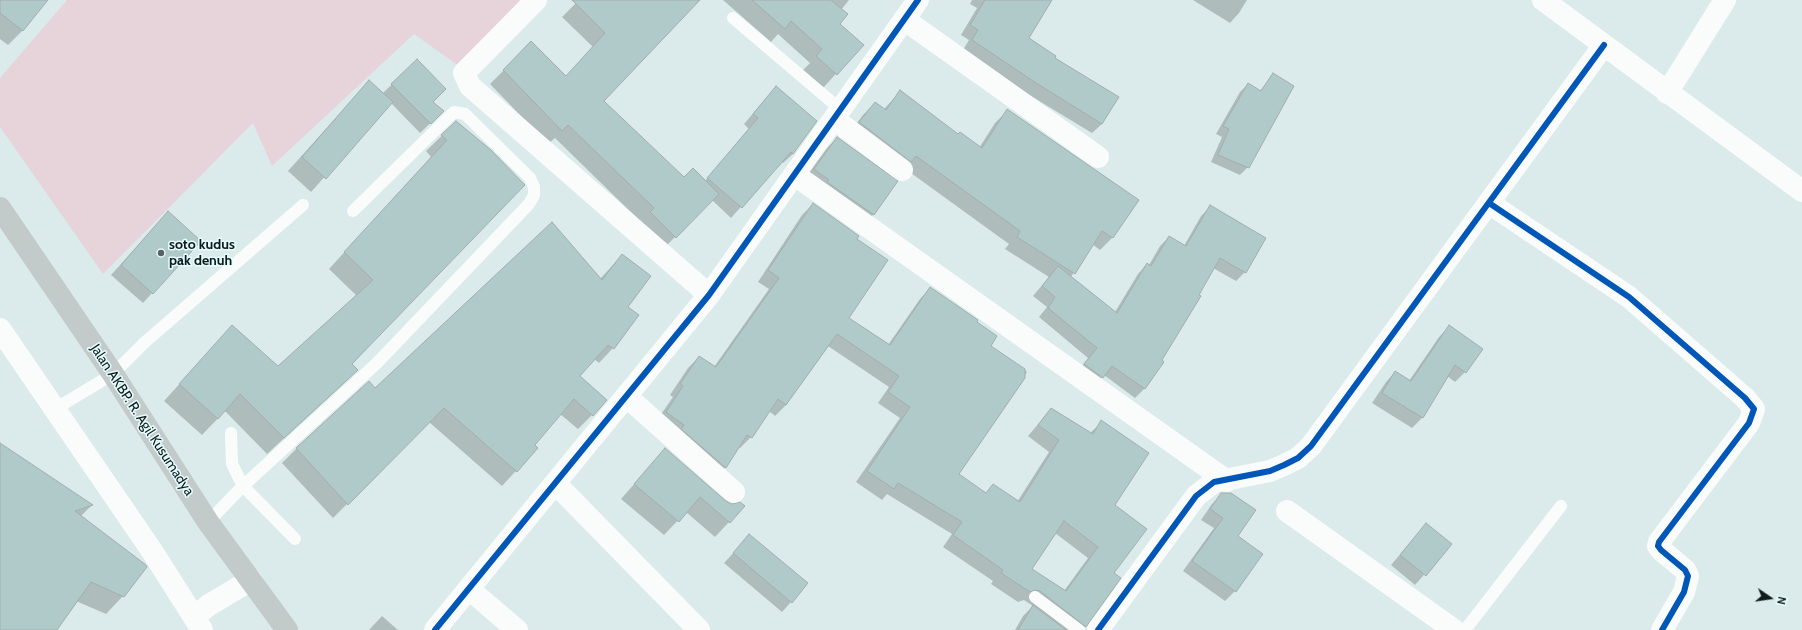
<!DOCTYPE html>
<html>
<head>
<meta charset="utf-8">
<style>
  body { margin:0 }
  #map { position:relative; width:1802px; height:630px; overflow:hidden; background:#dbebeb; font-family:Cabin,sans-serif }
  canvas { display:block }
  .north { position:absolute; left:1750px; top:578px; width:40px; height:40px; -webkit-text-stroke:3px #e5fdfe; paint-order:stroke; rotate:103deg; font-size:11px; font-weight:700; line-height:16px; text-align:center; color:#101b1b }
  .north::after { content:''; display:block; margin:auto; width:14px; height:18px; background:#101b1b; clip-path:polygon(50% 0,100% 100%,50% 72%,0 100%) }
</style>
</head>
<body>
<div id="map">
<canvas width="1802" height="630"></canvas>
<div class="north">N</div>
</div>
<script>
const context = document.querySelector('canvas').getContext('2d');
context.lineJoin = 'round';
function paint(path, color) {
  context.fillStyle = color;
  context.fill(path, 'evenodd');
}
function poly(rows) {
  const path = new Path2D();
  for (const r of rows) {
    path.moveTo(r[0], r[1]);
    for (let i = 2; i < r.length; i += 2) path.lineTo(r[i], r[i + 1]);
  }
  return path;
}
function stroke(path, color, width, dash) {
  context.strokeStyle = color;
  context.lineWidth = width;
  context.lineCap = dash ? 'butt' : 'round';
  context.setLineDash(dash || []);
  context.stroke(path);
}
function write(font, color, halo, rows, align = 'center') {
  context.font = font + ' Cabin,sans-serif';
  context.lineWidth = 3;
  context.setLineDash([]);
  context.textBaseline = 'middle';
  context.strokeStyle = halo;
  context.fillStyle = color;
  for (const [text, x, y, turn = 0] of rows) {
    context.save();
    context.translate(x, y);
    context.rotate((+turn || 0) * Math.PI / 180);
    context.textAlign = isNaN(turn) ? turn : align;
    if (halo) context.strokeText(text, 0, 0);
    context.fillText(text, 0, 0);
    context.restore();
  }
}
paint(poly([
  [67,0,529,0,460,67,414,34,272,166,253,123,103,274,0,127,0,78]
]), '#e7d4da');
paint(poly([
  [5,0,47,0,22,31,8,45,0,39,0,6],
  [579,0,699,0,602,101,684,179,705,181,749,129,744,124,767,97,793,154,783,163,781,162,731,218,712,200,662,250,641,222,555,138,548,144,490,84,531,43,565,77,593,47,562,17],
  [723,0,849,0,841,10,838,24,862,45,823,88,803,70,810,63,778,34,771,42],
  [972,0,1050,0,1028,38,1054,58,1118,97,1102,124,1092,133,1026,93,963,50,969,40,961,35,977,8,970,4],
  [1193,0,1247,0,1239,13,1230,23],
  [417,60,432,102,443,111,420,133,391,103,311,192,288,171,369,81,383,93],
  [1273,74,1248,167,1240,175,1211,162,1222,137,1216,134,1240,92,1248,84,1260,91],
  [900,92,958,135,979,148,995,123,1007,111,1138,201,1112,238,1100,250,1092,244,1071,277,1115,312,1138,274,1147,264,1149,265,1160,246,1169,237,1184,246,1201,216,1210,207,1245,272,1236,281,1213,268,1161,360,1163,362,1144,389,1135,398,1104,375,1093,387,1076,374,1088,358,1039,317,1047,307,1033,296,1049,277,1005,249,1009,244,904,168,848,135,863,115,875,103,884,109],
  [456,122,351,364,357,370,341,386,267,454,225,411,202,435,164,401,232,326,278,367,357,296,329,269,431,157,426,151],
  [837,138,896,182,873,215,863,225,804,179,827,148],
  [813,204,855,239,848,318,888,345,920,299,930,288,975,323,989,346,1027,372,958,474,985,494,993,485,1017,502,1049,452,1028,436,1051,409,1090,433,1102,422,1114,505,1113,573,1119,578,1082,630,1015,630,1023,616,1033,606,1024,600,1018,602,991,584,993,581,943,547,952,534,887,494,882,500,856,482,900,418,878,403,889,387,828,346,786,405,775,416,769,411,751,437,740,448,738,447,725,468,715,479,655,423,673,397,670,395,688,368,699,357,714,367,769,289,758,282,802,215],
  [1055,533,1088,558,1064,591,1031,569],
  [158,223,152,293,143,303,111,275],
  [622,255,627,307,613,348,599,363,594,359,578,376,592,415,578,429,560,414,533,445,537,448,502,486,429,422,333,518,282,463,297,448,375,389,600,279],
  [1449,327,1465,372,1455,382,1447,376,1422,418,1412,428,1372,403,1386,382,1395,372,1409,381,1439,337],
  [665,449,729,522,715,537,686,512,664,535,621,499],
  [0,454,92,505,80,517,123,596,106,614,76,601,56,630,0,630],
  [1222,494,1237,537,1235,591,1225,601,1183,571,1214,528,1201,520,1212,504],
  [1426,524,1451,544,1415,585,1391,565],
  [750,535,791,602,782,612,724,563],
  [382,616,398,630,369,630]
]), '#0003');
const building = poly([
  [0,0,48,0,23,31,0,13,0,0],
  [572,0,700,0,604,101,684,177,693,168,719,194,676,238,650,212,654,208,568,125,562,131,503,70,531,41,566,76,605,33,572,0],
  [752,0,831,0,848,14,840,24,864,45,837,75,816,56,822,49,791,21,785,29,752,0],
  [985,0,1052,0,1029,38,1056,56,1055,58,1119,97,1102,124,1036,83,972,40,978,30,970,25,985,0],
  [417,59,446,89,433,102,444,111,431,124,391,84,417,59],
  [1273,73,1294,86,1249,168,1218,155,1229,129,1223,126,1248,83,1261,91,1273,73],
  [369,80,393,102,326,179,302,157,369,80],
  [776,86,817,121,793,154,791,152,742,208,707,178,758,118,753,114,776,86],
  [900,90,958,134,960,132,982,148,1007,109,1139,200,1113,238,1102,231,1075,274,1017,237,1020,231,916,156,911,162,859,122,875,102,886,110,900,90],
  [456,121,491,150,525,185,352,364,358,370,284,438,240,394,218,419,179,384,232,325,278,366,373,280,344,252,447,140,441,135,456,121],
  [837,137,898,181,874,215,827,182,829,180,814,169,837,137],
  [813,203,859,236,857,239,888,260,849,318,890,345,930,287,978,320,977,322,997,336,991,346,1025,369,1025,378,959,474,986,493,993,484,1020,502,1059,440,1038,425,1051,408,1093,434,1101,420,1149,453,1115,505,1147,529,1114,573,1121,578,1086,627,1040,591,1036,590,1030,592,1001,573,1003,570,953,535,962,522,898,483,894,489,867,471,910,407,888,392,899,376,837,334,786,405,778,399,752,438,747,435,726,468,681,429,684,425,666,412,683,386,680,384,699,356,716,367,779,278,768,270,813,203],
  [1064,521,1098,547,1066,591,1032,569,1064,521],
  [1210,205,1266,238,1246,273,1220,258,1199,295,1201,296,1162,360,1164,362,1145,389,1112,366,1103,378,1084,364,1097,348,1048,308,1055,297,1042,286,1058,266,1117,313,1147,263,1151,266,1169,236,1186,246,1210,205],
  [168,211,201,241,153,294,121,265,168,211],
  [552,222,602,280,622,254,651,276,628,307,639,315,614,349,608,345,580,376,607,400,593,416,574,399,535,445,538,448,517,472,444,408,348,505,296,448,369,381,375,388,552,222],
  [1449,325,1483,349,1466,373,1455,365,1423,418,1382,393,1395,371,1411,381,1449,325],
  [0,443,93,505,75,511,146,565,147,567,124,597,91,582,57,630,0,630,0,443],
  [665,448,726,501,732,504,740,502,745,506,730,523,700,497,679,522,634,484,665,448],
  [1221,493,1231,493,1256,510,1238,536,1263,554,1236,592,1192,561,1223,518,1210,509,1221,493],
  [1426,523,1452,544,1426,576,1400,555,1426,523],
  [749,534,808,583,792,603,733,553,749,534],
  [1033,605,1066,630,1018,630,1033,605]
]);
paint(building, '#b0c9c9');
stroke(building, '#a2aeae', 1);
stroke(poly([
  [733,18,840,109],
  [55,409,113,374,144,343,303,205],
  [231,433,232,464,243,486,295,539],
  [208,522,243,486,377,363,529,204,534,195,534,187,530,178,465,114,454,112,353,211],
  [1035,597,1079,630],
  [1465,630,1561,506]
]), '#fafcfc', 12);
stroke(poly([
  [536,0,464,73,470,86,709,295],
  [1543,0,1802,191],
  [905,20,1098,157],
  [1667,93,1725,0],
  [834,119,902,170],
  [795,175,1227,481],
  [1489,203,1629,297,1745,398,1754,409,1749,423,1659,542,1658,546,1661,550,1685,570,1688,576,1684,592,1662,630],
  [0,329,152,551,202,630],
  [626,396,734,492],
  [555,483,699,630],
  [1287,511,1454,630],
  [469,589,517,630],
  [194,617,209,605,251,580],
  [435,630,709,295,918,0],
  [1098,630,1196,496,1214,482,1270,471,1284,465,1298,458,1311,446,1604,45]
]), '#fafcfc', 22);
stroke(poly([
  [0,208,113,374,208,522,287,630]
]), '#c3caca', 22);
stroke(poly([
  [1489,203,1629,297,1745,398,1754,409,1749,423,1659,542,1658,546,1661,550,1685,570,1688,576,1684,592,1662,630],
  [435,630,709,295,918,0],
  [1098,630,1196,496,1214,482,1270,471,1284,465,1298,458,1311,446,1604,45]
]), '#0057b8', 6);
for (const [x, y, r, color] of [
  [161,253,4,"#576464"]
]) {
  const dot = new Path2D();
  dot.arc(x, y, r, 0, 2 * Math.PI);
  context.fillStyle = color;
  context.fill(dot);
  stroke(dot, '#e5fdfe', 1.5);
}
write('bold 14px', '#101b1b', '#e5fdfe', [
  ["soto kudus",169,245],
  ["pak denuh",169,261]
], 'left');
write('14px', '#101b1b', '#e5fdfe', [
  ["Jalan AKBP. R. Agil Kusumadya",142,420,57]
]);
</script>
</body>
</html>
